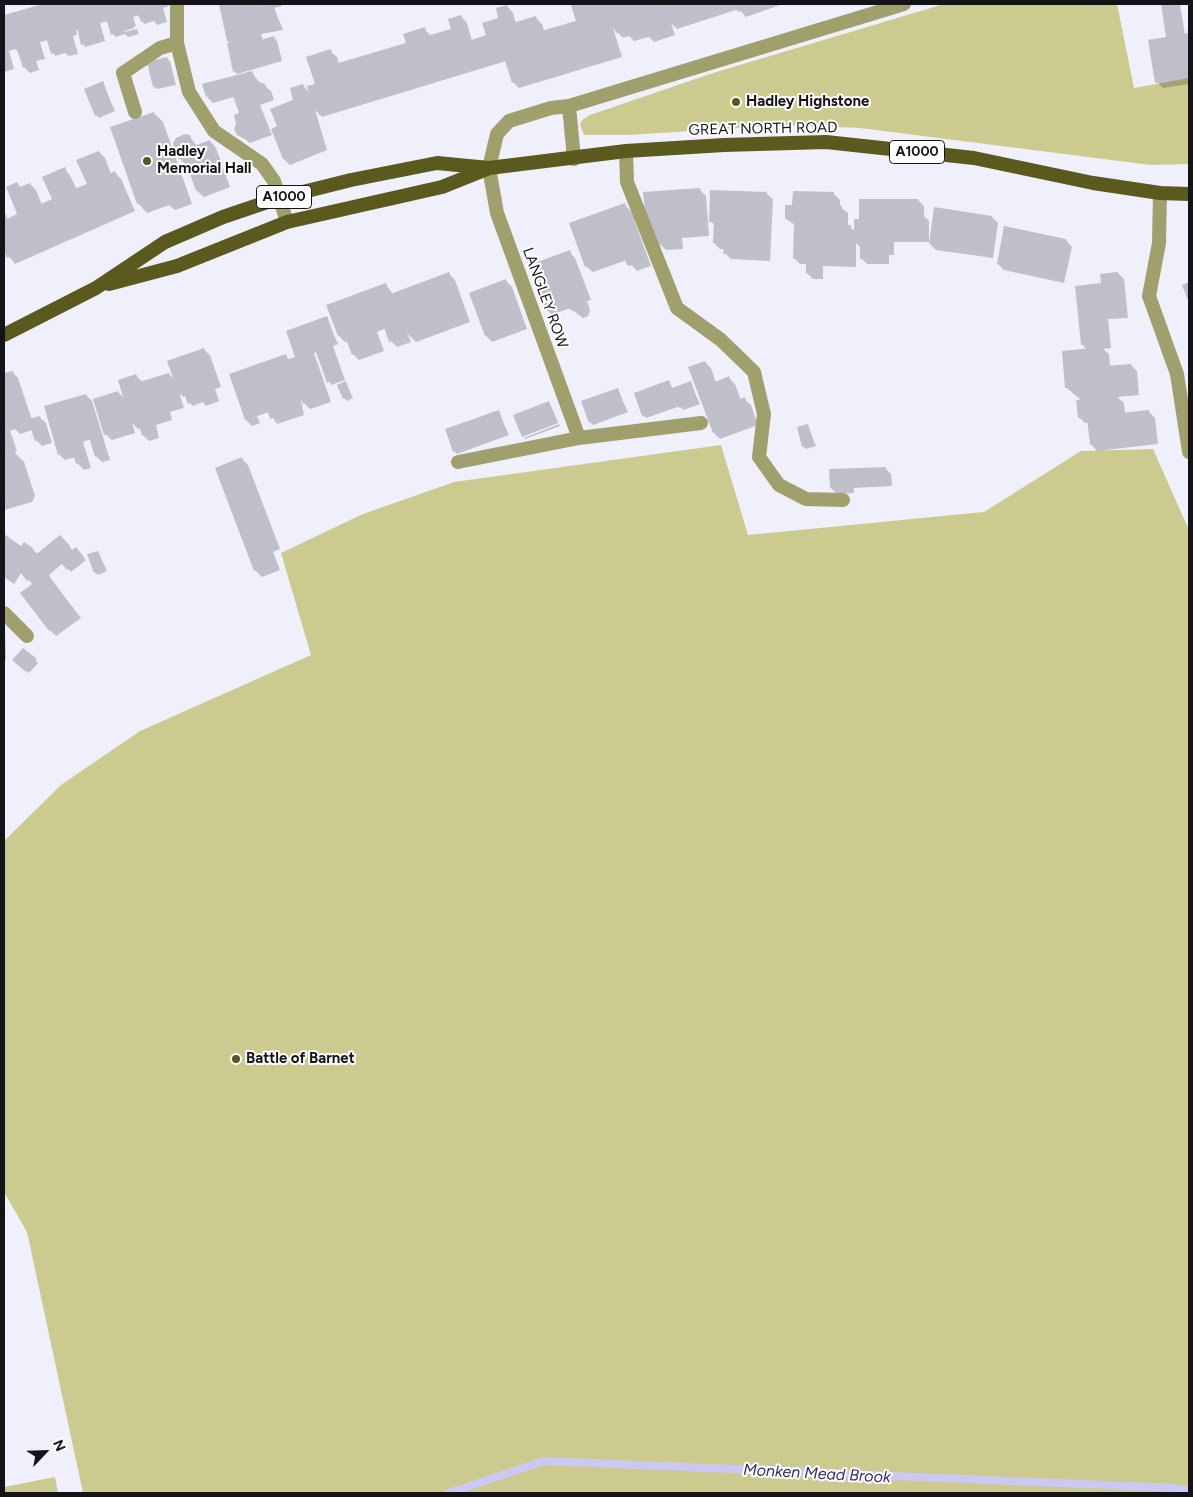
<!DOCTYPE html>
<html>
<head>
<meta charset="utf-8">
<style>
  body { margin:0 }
  #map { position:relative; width:1193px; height:1497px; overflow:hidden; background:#f0f0fd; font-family:Figtree,sans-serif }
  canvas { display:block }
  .frame { position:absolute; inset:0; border:5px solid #141418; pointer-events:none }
  .north { position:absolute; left:20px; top:1427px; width:50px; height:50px; -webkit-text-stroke:4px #fff; paint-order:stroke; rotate:66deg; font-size:14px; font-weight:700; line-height:20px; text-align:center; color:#141418 }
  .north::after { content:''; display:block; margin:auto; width:18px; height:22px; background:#141418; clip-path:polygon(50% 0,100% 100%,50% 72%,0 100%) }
</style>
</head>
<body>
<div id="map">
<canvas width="1193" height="1497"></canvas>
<div class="frame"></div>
<div class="north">N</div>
</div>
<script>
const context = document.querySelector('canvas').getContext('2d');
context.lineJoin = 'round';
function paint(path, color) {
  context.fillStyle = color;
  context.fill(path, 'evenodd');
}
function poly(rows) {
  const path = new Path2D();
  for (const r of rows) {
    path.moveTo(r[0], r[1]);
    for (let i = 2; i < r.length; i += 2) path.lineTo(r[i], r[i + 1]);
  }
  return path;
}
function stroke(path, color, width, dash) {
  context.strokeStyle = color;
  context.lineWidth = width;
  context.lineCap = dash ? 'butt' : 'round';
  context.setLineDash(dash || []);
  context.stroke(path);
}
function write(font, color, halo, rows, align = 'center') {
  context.font = font + ' Figtree,sans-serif';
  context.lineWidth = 4;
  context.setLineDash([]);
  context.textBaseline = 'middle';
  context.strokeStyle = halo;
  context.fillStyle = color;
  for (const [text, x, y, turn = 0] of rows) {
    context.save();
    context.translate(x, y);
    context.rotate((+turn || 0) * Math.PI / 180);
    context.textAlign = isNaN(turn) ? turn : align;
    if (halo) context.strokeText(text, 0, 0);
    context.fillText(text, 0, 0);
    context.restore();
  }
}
paint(poly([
  [944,4,1117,4,1134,88,1189,78,1189,164,1151,165,860,128,783,125,629,135,584,135,580,125,582,120,590,115,713,73],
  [721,445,748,535,984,512,1081,451,1153,449,1189,530,1189,1493,83,1493,27,1232,4,1192,4,841,61,785,140,731,311,655,281,553,363,514,454,482],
  [55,1477,58,1493,4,1493,4,1487]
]), '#cbcb90');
paint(poly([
  [47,4,168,4,169,6,163,8,167,22,157,25,154,21,144,24,140,15,133,17,136,26,124,29,124,32,137,29,139,34,128,37,125,34,115,37,108,21,100,23,105,41,85,47,79,30,76,30,77,35,73,36,78,54,69,56,65,53,55,56,48,40,40,42,45,59,36,61,39,70,30,73,24,67,19,52,15,49,9,51,14,69,4,72,4,17],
  [220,4,282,4,282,6,274,8,283,30,261,34,263,41,274,38,277,41,282,61,237,74,234,71,231,44,228,41],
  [579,4,606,4,609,7,608,4,783,4,746,17,739,9,677,29,671,23,675,35,654,42,649,37,634,41,629,36,623,38,613,28,622,57,519,88,513,82,506,61,322,117,315,110,327,150,290,165,284,159,272,129,279,127,303,86,310,93,330,51,337,57,339,64,407,43,424,29,431,36,452,30,461,16,467,23,472,41,487,36,507,6,513,13,516,24,536,18,542,24,544,31,577,21,573,6],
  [1162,4,1180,4,1185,35,1189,34,1189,84,1163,88,1157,82,1168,38],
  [167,59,170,61,176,85,157,89,154,87],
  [252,73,260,83,271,91,274,100,260,105,272,135,250,143,238,134,240,114,234,97,213,103,207,97],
  [102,83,115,111,99,118,96,115],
  [154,113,163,122,192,204,175,210,169,205,147,213,138,203],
  [189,136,197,146,210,141,216,148,230,187,204,197,197,191,188,164,186,165,179,158],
  [99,152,105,158,111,174,115,173,121,179,135,211,15,264,4,249,4,210,8,220,19,215,17,183,21,188,30,184,36,190,42,205,54,200,64,169,70,175,77,190,89,185],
  [700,190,706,196,709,236,682,238,683,249,666,250,660,244],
  [766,193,773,199,770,261,731,259,725,253,725,249,720,249,714,243,715,225,710,221],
  [834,194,840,200,840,207,848,213,848,226,855,231,860,220,918,200,924,206,924,216,929,221,929,242,894,242,894,255,889,255,889,264,867,264,861,258,861,248,856,243,856,267,823,266,823,279,813,279,807,273,807,264,800,264,794,258,795,225,786,219,794,207],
  [624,204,631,211,651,266,637,271,627,260,593,272,586,266],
  [992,217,998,223,993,258,936,250,930,244],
  [1066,240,1072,247,1064,283,1004,270,998,264],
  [569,252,575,258,591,300,587,301,590,310,588,316,583,318,570,308,552,315,546,309],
  [1118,273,1124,279,1128,318,1108,319,1111,348,1103,349,1109,354,1110,367,1131,365,1137,371,1139,395,1117,397,1124,403,1125,414,1149,412,1155,418,1158,444,1097,451,1091,444,1088,423,1085,423,1079,417,1082,401,1067,388,1087,350,1082,344,1102,285],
  [449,274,455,280,470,322,416,342,407,333,411,342,397,347,391,341,386,328,377,332,384,351,359,360,353,354,348,341,345,342,339,336,328,305,385,284,393,294],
  [506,281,512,287,527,329,492,342,486,336,470,294],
  [326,317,338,344,333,346,345,380,331,385,317,352,314,353,331,402,310,409,301,400,304,415,277,424,269,412,257,416,260,423,252,426,246,420,286,356,290,360,297,357],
  [203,349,210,355,221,387,215,389,219,401,206,406,203,402,192,406,186,395,183,397,179,392,184,408,170,412,172,420,156,425,159,438,149,441,143,435,141,428,138,429,132,423,135,433,112,440,105,434,118,392,125,399,136,376,143,382,169,374,176,381],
  [705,362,711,368,716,383,729,378,735,384,741,400,744,399,751,405,758,425,720,439,714,433],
  [12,372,18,378,32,420,39,417,46,423,52,443,42,446,36,440,32,430,20,434,15,429,10,431,17,451,14,452,24,462,35,496,32,502,4,510,4,375],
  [669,382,673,389,690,383,700,404,683,410,680,406,646,418,643,415],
  [346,383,353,398,347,401,344,398],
  [617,389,628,412,593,425,590,422],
  [86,395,92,401,110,460,102,462,96,456,91,439,83,442,91,468,84,470,78,464,76,457,65,460,59,454],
  [549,403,558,422,522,435],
  [498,412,509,435,457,454,454,451],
  [559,424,560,426,525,439,524,438],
  [808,426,816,446,806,449,803,446],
  [242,459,248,465,280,549,273,552,280,570,262,577,255,570,216,468],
  [885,468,891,474,892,486,854,488,854,493,837,494,831,488],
  [4,535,22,547,33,550,38,554,66,542,73,551,79,552,86,560,71,572,63,563,48,576,81,618,56,636,50,630,33,585,22,572,14,584,4,577],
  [98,552,107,571,98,575,95,572],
  [4,631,5,632,6,660,4,660],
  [24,649,38,663,29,673,14,660]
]), '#0003');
stroke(poly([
  [449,1493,544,1461,1175,1488,1189,1491]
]), '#cac9f3', 8);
paint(poly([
  [43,4,158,4,162,16,141,22,136,8,128,11,134,28,111,35,106,18,98,20,103,38,81,45,77,27,68,30,73,47,51,54,46,37,38,39,43,56,32,59,34,64,23,68,16,46,7,48,13,66,4,69,4,15],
  [219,4,255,4,252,5,253,11,274,6,278,24,256,28,257,35,227,41],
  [575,4,602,4,616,51,512,83,503,54,314,111,307,86,315,84,306,57,331,49,335,64,406,43,403,34,425,27,427,36,451,29,448,19,461,15,469,41,486,35,482,23,498,18,496,8,507,5,513,23,536,16,541,31,576,21,571,5],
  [606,4,661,4,669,29,647,36,644,30,627,36,625,30,616,33],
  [663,4,729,4,670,24],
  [736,4,761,4,738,12],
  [1161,4,1176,4,1181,34,1189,33,1189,77,1155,83,1148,40,1166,37],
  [260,36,261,40,274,36,280,58,233,72,227,43],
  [167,57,174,83,153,87,147,62],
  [252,71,256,81,265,84,269,93,255,99,266,129,243,138,237,135,234,129,236,124,234,115,239,113,231,90,206,97,202,84],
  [103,81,113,108,95,116,84,89],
  [303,84,322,143,283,159,271,129,277,126,270,109,293,100,290,88],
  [154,112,183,195,164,202,162,195,137,204,110,127],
  [185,134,190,135,194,146,210,140,225,181,196,191,184,157,178,159,173,144,176,138],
  [99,151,109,174,115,171,129,205,7,258,4,251,4,216,5,220,17,214,6,187,17,182,20,187,30,183,39,205,52,199,42,177,65,167,74,189,87,184,76,160],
  [700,188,703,230,677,232,677,243,659,245,645,213,643,192],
  [710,190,767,192,765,255,723,254,724,243,713,243,714,222,709,222],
  [793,191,834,192,834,205,842,206,842,225,851,225,850,262,817,261,817,274,811,274,806,273,806,259,793,259,794,220,785,219,785,205,792,205],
  [859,199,918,199,919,214,923,214,923,237,888,236,888,249,883,249,883,258,860,259,860,243,854,243,854,219,859,219],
  [625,203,645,260,630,266,627,265,623,253,585,267,569,223],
  [934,207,992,216,987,253,929,244],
  [1004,226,1066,239,1059,277,997,264],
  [570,250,585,294,582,295,585,303,582,310,576,312,569,309,566,302,545,309,529,265],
  [449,272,465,316,409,336,393,293],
  [1118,272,1122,312,1103,314,1105,342,1081,345,1075,286,1101,283,1100,274],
  [506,279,522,323,485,336,469,293],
  [1189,282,1189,303,1182,285],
  [386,283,406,336,389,342,382,321,372,325,379,345,352,355,344,334,338,336,326,305],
  [327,316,336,341,331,343,343,377,327,383,315,349,310,351,326,396,303,404,289,359,295,357,286,331],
  [1103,347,1105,366,1131,364,1133,389,1073,394,1073,388,1065,388,1062,351],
  [204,348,216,381,210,383,214,395,188,404,184,393,179,395,167,361],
  [286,354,299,409,270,419,266,406,252,410,254,417,245,420,229,374],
  [705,361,713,383,729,376,738,400,745,397,753,419,713,433,688,367],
  [13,371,28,419,40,416,47,437,35,441,29,423,13,428,11,422,4,424,11,445,4,447,4,373],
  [169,373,178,402,165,406,167,414,150,419,154,432,142,436,138,421,131,424,118,380,136,374,139,382],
  [669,380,672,388,691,381,698,402,679,408,677,403,642,416,634,393],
  [346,381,351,396,343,399,337,385],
  [618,388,626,410,589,423,581,401],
  [118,391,130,427,104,435,93,399],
  [86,394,104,454,95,457,88,433,78,436,85,462,76,464,72,450,58,455,44,406],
  [1118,396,1120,413,1149,410,1152,438,1090,445,1087,417,1078,418,1076,400],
  [549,401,558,423,522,437,513,415],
  [499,410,507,433,453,452,445,429],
  [808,424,814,444,802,447,797,427],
  [15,451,26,486,23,493,4,498,4,455],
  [242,457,275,543,268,546,275,563,254,571,215,468],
  [886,467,886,481,848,482,849,488,830,488,829,469],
  [4,534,21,546,24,542,34,549,24,563,19,560,7,578,4,576],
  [60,535,70,546,27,581,18,569],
  [76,547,84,557,67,570,59,560],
  [98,551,105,569,94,573,87,554],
  [47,573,75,611,49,631,20,593],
  [23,648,37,659,26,672,12,660]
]), '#bfbfcb');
stroke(poly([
  [135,112,123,73,160,48,177,43],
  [626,151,627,182,677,308,721,340,754,372,764,414,759,457,779,485,806,499,843,500],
  [489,168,497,213,579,438],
  [458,462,579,438,701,423]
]), '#a0a06c', 14);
stroke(poly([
  [177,4,177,43,189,92,214,131,262,164,274,181,287,222],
  [1160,193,1159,243,1149,296,1177,374,1189,452],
  [4,613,27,636]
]), '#a0a06c', 14);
stroke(poly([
  [569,106,574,159],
  [489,168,497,134,509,121,551,108,569,106,904,4]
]), '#a0a06c', 14);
stroke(poly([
  [109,284,177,266,287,222,442,187,487,169],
  [4,335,96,288,165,242,223,217,279,198,351,180,437,163,489,168,626,151,724,145,826,142,974,158,1093,183,1160,193,1189,194]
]), '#5b5a1e', 14);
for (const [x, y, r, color] of [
  [736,102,5,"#595825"],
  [147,161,5,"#595825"],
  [236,1059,5,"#595825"]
]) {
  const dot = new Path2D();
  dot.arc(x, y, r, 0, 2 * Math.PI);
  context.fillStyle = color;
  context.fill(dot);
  stroke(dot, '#fff', 2);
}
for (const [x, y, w] of [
  [917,152,55],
  [284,197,55]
]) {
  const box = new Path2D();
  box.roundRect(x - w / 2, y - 11.5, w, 23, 4);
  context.fillStyle = '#fff';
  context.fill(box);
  stroke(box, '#141418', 1);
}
write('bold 14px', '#141418', null, [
  ["A1000",917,152],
  ["A1000",284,197]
]);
write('bold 15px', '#141418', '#fff', [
  ["Hadley Highstone",746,102],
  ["Hadley",157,152],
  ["Memorial Hall",157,169],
  ["Battle of Barnet",246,1059]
], 'left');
write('15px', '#141418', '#fff', [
  ["GREAT NORTH ROAD",763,129,-1],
  ["LANGLEY ROW",545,298,70]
]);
write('italic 16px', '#352675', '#fff', [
  ["Monken Mead Brook",817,1474,3]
]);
</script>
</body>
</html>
